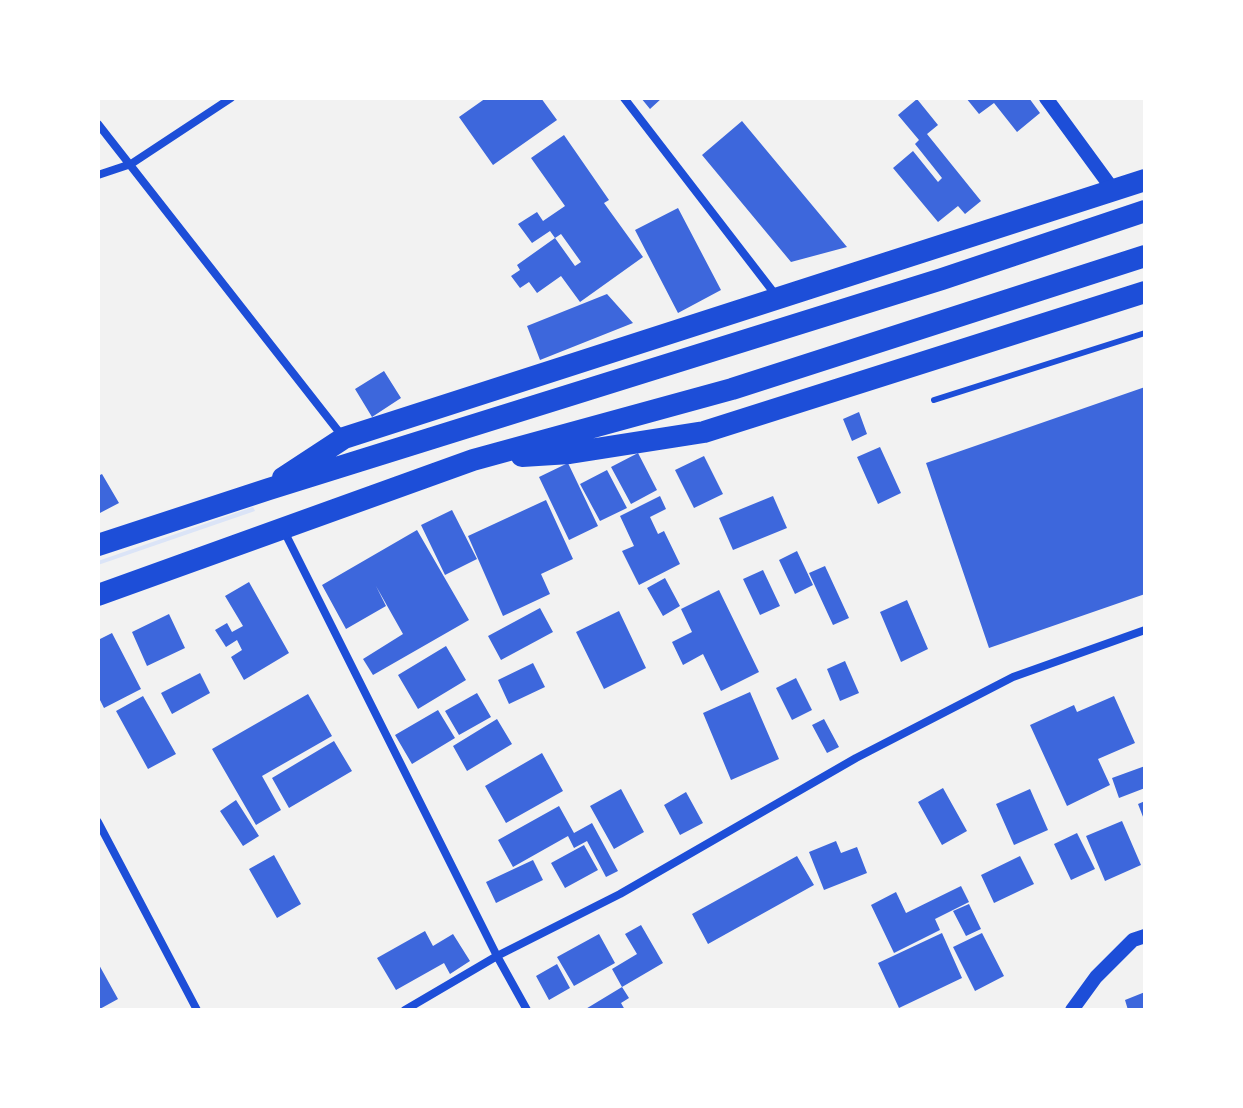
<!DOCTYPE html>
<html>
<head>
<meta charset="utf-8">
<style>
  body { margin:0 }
  #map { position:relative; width:1243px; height:1108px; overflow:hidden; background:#f2f2f2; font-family:"Varela Round",sans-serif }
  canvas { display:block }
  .frame { position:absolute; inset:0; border:100px solid #fff; pointer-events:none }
</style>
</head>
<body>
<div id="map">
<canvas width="1243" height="1108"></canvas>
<div class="frame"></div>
</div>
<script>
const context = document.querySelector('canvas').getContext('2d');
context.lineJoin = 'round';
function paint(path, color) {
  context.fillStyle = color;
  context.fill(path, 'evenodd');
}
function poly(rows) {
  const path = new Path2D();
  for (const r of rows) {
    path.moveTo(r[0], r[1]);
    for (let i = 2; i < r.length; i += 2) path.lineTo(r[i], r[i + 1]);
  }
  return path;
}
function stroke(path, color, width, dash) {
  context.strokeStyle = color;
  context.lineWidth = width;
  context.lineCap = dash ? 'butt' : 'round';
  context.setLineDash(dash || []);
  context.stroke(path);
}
paint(poly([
  [253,507,255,511,98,565,98,561]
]), '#dbe4f7');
paint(poly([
  [486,98,541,98,557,120,493,165,459,117],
  [641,98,662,98,650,109],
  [966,98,1029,98,1040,113,1017,132,994,103,979,114],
  [917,99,938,125,927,134,981,201,965,214,958,206,938,222,893,168,913,151,938,182,942,178,915,144,919,140,898,115],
  [742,121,847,247,791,262,702,155],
  [564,135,609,200,604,203,643,257,580,302,561,276,537,293,529,282,520,288,511,276,520,270,517,265,555,238,575,266,581,262,561,234,555,238,550,231,532,243,518,224,537,212,543,221,565,206,531,158],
  [678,208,721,290,678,313,635,230],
  [607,294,633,323,540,360,527,326],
  [384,371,401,398,372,417,355,389],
  [1145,387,1145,594,989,648,926,463],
  [859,412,867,434,852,441,843,419],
  [880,447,901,493,878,504,857,457],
  [638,453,657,490,631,504,611,467],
  [704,456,723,494,694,508,675,470],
  [568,463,598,526,569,540,539,477],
  [607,470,627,508,600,521,580,484],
  [102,474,119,503,98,514,98,476],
  [660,496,666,509,650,517,658,534,664,531,680,564,639,585,622,551,634,546,620,516],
  [773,496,787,528,733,550,719,518],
  [546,500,573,559,541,574,550,594,503,616,468,536],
  [452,510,477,559,445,575,421,525],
  [417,530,469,620,373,675,363,659,403,634,376,586,386,606,346,629,322,585],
  [797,551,813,585,795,594,779,560],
  [825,566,849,618,833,625,809,573],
  [763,570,780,606,760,615,743,579],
  [665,578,680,606,663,616,647,588],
  [249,582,289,653,244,680,231,657,242,650,237,640,226,647,215,630,227,623,232,632,243,626,225,596],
  [719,590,759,672,721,691,703,654,683,665,672,642,692,632,681,609],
  [907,600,928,649,901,662,880,612],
  [540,608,553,632,501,660,488,636],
  [619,611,646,668,604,689,576,632],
  [169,614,185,648,147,666,132,632],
  [112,633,141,689,104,708,98,696,98,640],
  [446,646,466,680,418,709,398,675],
  [845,661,859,693,840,701,827,669],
  [533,663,545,687,509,704,498,680],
  [200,673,210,693,172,714,161,693],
  [796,678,812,710,792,720,776,688],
  [750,692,779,759,731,780,703,713],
  [477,693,491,717,459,735,445,711],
  [308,694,332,736,262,776,281,810,256,825,212,749],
  [143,696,176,754,148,769,116,711],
  [1114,696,1135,743,1098,759,1110,785,1067,806,1030,725,1074,705,1077,712],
  [438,710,455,738,412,764,395,735],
  [497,719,512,744,467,771,453,746],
  [824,719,839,747,827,753,812,725],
  [334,741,352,771,289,808,272,778],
  [542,753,563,791,506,823,485,786],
  [1145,766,1145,788,1119,798,1112,778],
  [943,788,967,831,942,845,918,802],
  [621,789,644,832,614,849,590,806],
  [1030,789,1048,830,1014,845,996,804],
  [686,792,703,823,680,835,664,805],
  [236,800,259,836,243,846,220,811],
  [1145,801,1145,822,1138,804],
  [559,806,574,833,592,823,618,871,606,877,587,841,574,848,568,836,513,867,498,840],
  [1122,821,1141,865,1105,881,1086,836],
  [1077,833,1095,869,1071,880,1054,844],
  [836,841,841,853,857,847,867,873,824,890,809,852],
  [584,845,598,870,565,888,551,863],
  [274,855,301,904,277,918,249,869],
  [797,856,814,885,708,944,692,914],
  [1020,856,1034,884,994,903,981,875],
  [533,860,543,880,496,903,486,882],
  [961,886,969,902,935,919,940,930,894,953,871,905,896,892,906,913],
  [969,904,981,929,966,936,953,911],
  [641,925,663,963,622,987,629,998,621,1003,625,1010,584,1010,622,987,612,969,637,954,625,934],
  [425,931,433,946,453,934,470,961,450,974,444,963,396,990,377,958],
  [942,933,962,978,899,1008,878,963],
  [982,933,1004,976,975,991,953,947],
  [599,934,615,963,574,986,557,957],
  [98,963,118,999,98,1010],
  [557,964,570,988,549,1000,536,976],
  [1145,992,1145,1010,1128,1010,1125,1000]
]), '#3d67dc');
stroke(poly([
  [934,400,1145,333]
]), '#1d4ed8', 6);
stroke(poly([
  [624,98,778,298],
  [98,124,343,437],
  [98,175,131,164,231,98],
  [283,529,497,956,527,1010],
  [98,822,197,1010],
  [405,1010,497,956,620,894,856,758,1013,677,1145,630]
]), '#1d4ed8', 8);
stroke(poly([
  [1046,98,1114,191],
  [1072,1010,1096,977,1133,940,1145,936]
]), '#1d4ed8', 14);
stroke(poly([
  [522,456,570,453,704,432,1145,292],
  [283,478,344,438,1145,180],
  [98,545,269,489,942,279,1145,211],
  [98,595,473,460,732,389,1145,256]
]), '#1d4ed8', 22);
</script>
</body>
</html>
